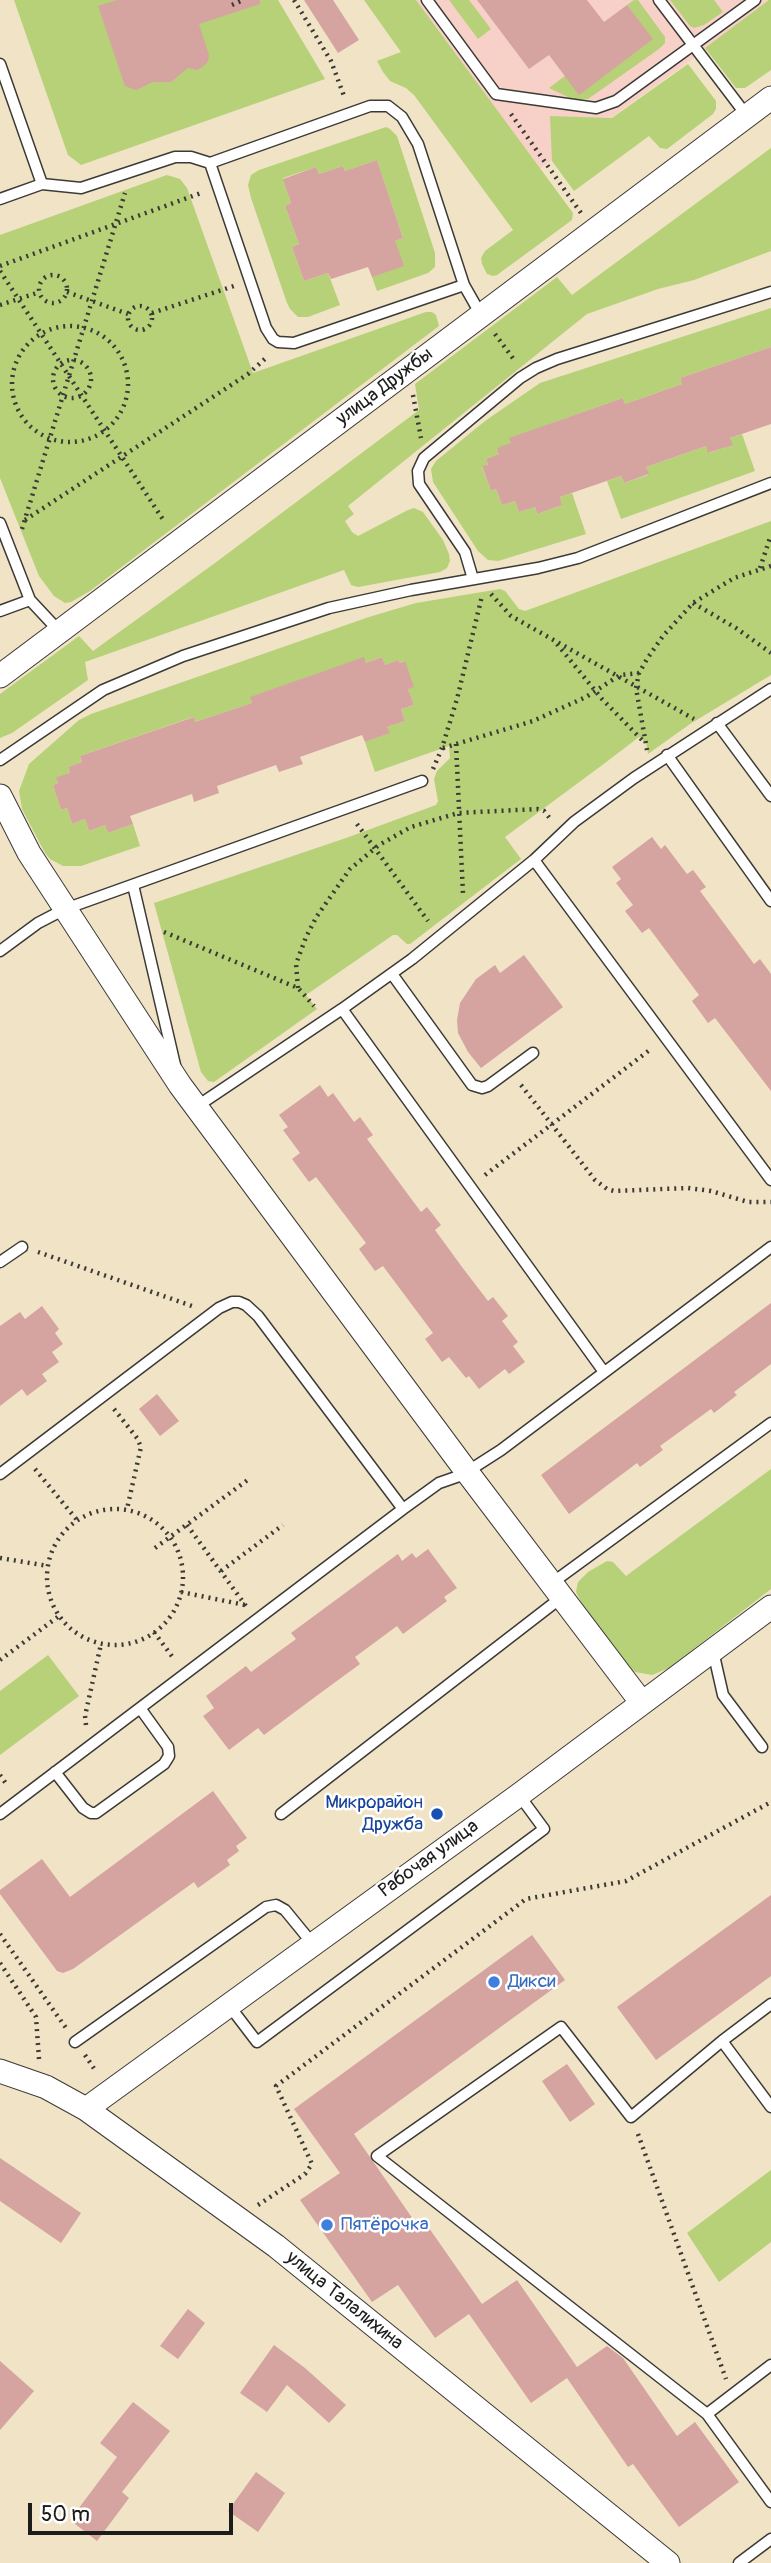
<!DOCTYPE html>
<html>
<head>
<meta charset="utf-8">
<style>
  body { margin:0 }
  #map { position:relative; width:771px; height:2563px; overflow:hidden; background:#f1e3c6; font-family:Pangolin,sans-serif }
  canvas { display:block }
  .scale { position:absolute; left:28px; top:2503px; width:205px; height:32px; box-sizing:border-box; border:4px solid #1c1c1c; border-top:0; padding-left:9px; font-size:21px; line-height:24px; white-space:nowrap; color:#1c1c1c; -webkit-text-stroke:5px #fff; paint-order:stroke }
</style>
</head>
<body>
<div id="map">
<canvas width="771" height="2563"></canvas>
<div class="scale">50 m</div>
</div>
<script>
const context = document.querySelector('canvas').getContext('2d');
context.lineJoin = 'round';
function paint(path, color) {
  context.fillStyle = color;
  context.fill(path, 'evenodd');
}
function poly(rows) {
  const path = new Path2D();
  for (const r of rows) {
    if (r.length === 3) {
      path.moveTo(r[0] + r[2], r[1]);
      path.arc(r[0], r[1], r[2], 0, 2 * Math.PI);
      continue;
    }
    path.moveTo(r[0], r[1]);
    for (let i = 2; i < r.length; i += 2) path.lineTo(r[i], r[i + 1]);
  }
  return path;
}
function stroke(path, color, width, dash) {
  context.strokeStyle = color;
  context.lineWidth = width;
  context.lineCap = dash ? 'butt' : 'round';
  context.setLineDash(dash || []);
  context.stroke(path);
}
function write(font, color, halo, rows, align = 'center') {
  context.font = font + ' Pangolin,sans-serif';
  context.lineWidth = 5;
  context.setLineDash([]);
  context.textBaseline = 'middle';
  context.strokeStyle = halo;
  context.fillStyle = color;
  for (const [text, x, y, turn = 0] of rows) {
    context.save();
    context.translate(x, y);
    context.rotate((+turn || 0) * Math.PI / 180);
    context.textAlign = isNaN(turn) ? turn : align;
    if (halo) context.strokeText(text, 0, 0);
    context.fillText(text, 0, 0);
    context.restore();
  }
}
paint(poly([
  [364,0,771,0,771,3,503,195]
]), '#f7d1c8');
paint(poly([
  [14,0,278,0,325,79,81,165,68,155],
  [364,0,416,0,573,213,572,220,497,275,493,276,487,274,482,264,481,258,485,251,513,230,414,95,406,88,390,81,383,72,377,61,401,52],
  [449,0,469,0,491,29,478,39],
  [634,0,638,0,665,37,665,43,659,49,588,99,574,100,549,88,565,76,652,39,627,5],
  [670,0,714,0,723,12,704,25,694,28,690,26],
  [769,0,771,0,771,70,745,88,736,88,705,48],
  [688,64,716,101,716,109,713,114,667,149,660,148,649,136,574,191,552,161,550,116,612,118],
  [386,127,390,129,397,136,435,253,435,267,428,273,377,291,372,277,395,241,403,238,377,160,345,171,343,166,319,174,316,167,283,178,291,203,285,206,299,244,292,247,304,281,328,273,340,305,308,317,298,317,290,309,287,303,251,198,248,185,251,175,259,170],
  [771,148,771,251,694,280,658,289,587,314,348,506,354,514,345,521,352,532,358,536,408,510,414,508,423,512,443,540,449,554,450,561,447,568,440,572,358,587,351,585,344,570,85,662,88,680,12,733,0,738,0,694,79,636,93,651,215,563,419,410,415,384,557,277,572,295],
  [167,175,180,179,187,188,253,373,426,312,432,312,436,315,439,326,90,591,71,602,65,603,54,596,39,576,0,478,0,235],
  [771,308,771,347,680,378,682,384,625,404,623,398,510,438,511,443,499,454,486,459,488,465,482,467,491,491,496,489,502,505,515,501,519,512,535,507,537,514,562,505,560,497,572,493,586,534,498,561,488,560,478,551,433,482,431,469,436,461,485,421,540,383],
  [742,434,755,471,621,519,607,481,621,476,624,483,648,475,646,467,706,446,709,453,732,445,730,438],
  [771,521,771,675,690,724,648,754,646,743,639,737,605,763,505,837,521,859,410,944,407,944,397,935,393,935,306,995,317,1009,214,1082,208,1081,201,1072,154,903,346,838,436,805,438,801,434,779,437,771,450,758,449,746,375,772,365,742,389,733,387,727,405,721,401,709,414,705,408,689,404,661,400,663,398,660,385,665,382,657,366,663,363,658,251,697,252,703,195,722,193,717,80,756,82,762,68,767,70,773,57,777,58,783,53,785,61,810,67,808,72,824,85,819,89,831,105,825,108,833,133,824,140,846,81,866,63,866,50,859,45,853,22,809,19,791,29,764,79,720,91,714,369,617,416,603,500,589,505,591,519,609,525,611],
  [771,1469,771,1589,669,1668,652,1675,635,1672,626,1665,581,1602,576,1592,578,1582,588,1572,607,1561,613,1562,626,1576],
  [48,1655,79,1696,0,1755,0,1691],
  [771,2170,771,2242,719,2282,687,2233]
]), '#b6d177');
paint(poly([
  [117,0,260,0,260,4,199,24,209,55,208,61,203,67,196,70,188,68,171,82,153,82,136,90,125,86,98,6],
  [304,0,333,0,359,40,338,53],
  [477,0,587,0,604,22,627,5,653,39,579,95,549,55,529,69],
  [377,160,403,238,395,241,404,266,372,277,368,267,331,279,328,273,304,281,292,247,299,244,285,206,291,203,283,179,316,167,319,174,343,166,345,171],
  [771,347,771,424,730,438,733,445,708,453,706,446,646,467,649,474,624,483,621,476,560,497,562,505,537,514,535,507,519,512,515,501,502,505,496,489,491,491,482,466,488,465,486,459,499,454,497,448,511,443,509,438,623,398,625,404,682,384,680,378],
  [364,657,366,663,382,657,385,665,398,660,400,663,405,661,414,687,408,689,414,705,401,709,405,721,387,727,390,733,365,742,362,735,300,757,303,764,279,772,276,765,217,786,219,793,194,802,192,794,130,816,133,824,108,833,105,825,89,831,85,819,72,824,67,808,61,810,53,785,58,783,56,777,70,773,68,767,82,762,80,756,194,717,195,722,252,703,250,697],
  [652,837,661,849,665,845,687,874,693,870,706,887,700,891,754,964,760,959,771,974,771,1091,715,1018,708,1023,692,1001,699,995,649,928,642,933,625,911,633,905,616,883,621,879,612,867],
  [524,955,563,1007,481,1068,468,1052,458,1033,457,1020,460,1003,476,979,495,965,500,973],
  [320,1085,328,1097,333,1093,354,1122,360,1117,373,1135,367,1139,421,1212,427,1207,441,1225,435,1230,462,1267,488,1301,493,1297,508,1316,502,1321,518,1342,513,1346,525,1362,509,1374,505,1369,479,1389,469,1376,466,1378,449,1357,442,1362,425,1339,433,1333,383,1266,375,1271,359,1249,366,1243,316,1177,309,1182,292,1159,300,1153,283,1130,288,1127,279,1115],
  [771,1303,771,1364,734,1392,737,1395,714,1413,711,1409,660,1446,663,1450,640,1467,637,1463,569,1514,541,1475],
  [42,1306,59,1329,55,1333,63,1344,52,1352,59,1362,42,1374,47,1381,27,1396,22,1389,0,1406,0,1326,20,1312,25,1319],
  [157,1394,179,1421,160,1436,139,1409],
  [428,1549,457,1588,444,1597,447,1601,403,1634,397,1626,355,1657,360,1664,315,1697,264,1735,258,1728,229,1750,203,1716,214,1708,206,1696,246,1666,251,1672,296,1639,291,1633,398,1554,402,1561,412,1553,416,1558],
  [213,1791,247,1838,236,1846,239,1851,227,1860,230,1865,198,1888,194,1882,73,1969,63,1973,57,1971,0,1894,0,1890,42,1859,70,1897],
  [771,1895,771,1976,656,2060,617,2007],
  [532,1935,565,1980,354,2134,415,2222,422,2218,482,2304,517,2280,577,2367,607,2346,623,2358,677,2436,695,2422,739,2482,679,2527,633,2464,628,2467,567,2378,531,2403,469,2314,435,2338,398,2285,372,2302,300,2200,340,2173,294,2109],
  [567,2064,595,2104,570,2122,542,2081],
  [0,2158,81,2213,61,2243,0,2201],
  [188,2309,205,2323,178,2359,160,2346],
  [274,2345,305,2368,346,2405,329,2423,287,2385,267,2412,240,2393],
  [0,2361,34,2391,0,2430],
  [133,2402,170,2431,122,2492,129,2498,97,2541,70,2520,117,2457,100,2443],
  [256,2472,285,2493,258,2532,228,2511]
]), '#d5a3a0');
const service = poly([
  [427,0,496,94,596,108,616,101,755,0],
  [659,0,747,116],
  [0,64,42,184],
  [210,163,266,328,273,339,278,342,294,343,464,285],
  [0,199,42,184,81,188,175,157,191,157,210,163,370,106,388,106,402,117,418,144,464,285,481,315],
  [0,523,30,600,59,631],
  [473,579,465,552,419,484,418,471,424,458,520,378,536,368,557,359,771,292],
  [0,611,30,600],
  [771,689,634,778,574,822,534,860,771,1180],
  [717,723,771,796],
  [667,755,771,901],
  [0,760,103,690,183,656,329,608,411,590,538,568,578,558,771,483],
  [133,885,175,1065],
  [0,951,38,923,65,909,422,781],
  [392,974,472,1085,482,1088,488,1086,533,1053],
  [342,1009,412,959,534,860],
  [196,1107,342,1009,604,1372],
  [0,1262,22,1247],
  [0,1474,219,1308,232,1302,239,1302,246,1305,258,1316,403,1509],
  [552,1583,771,1423],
  [713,1651,723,1695,762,1747],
  [55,1772,83,1808,91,1813,96,1813,164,1764,169,1756,168,1747,140,1708],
  [0,1814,403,1509,439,1483,462,1475,501,1450,771,1247],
  [281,1814,562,1597],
  [228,2004,257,2042,544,1829,519,1795],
  [771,2004,722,2041,771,2107],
  [722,2041,631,2117,561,2027,377,2156,707,2414,771,2502],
  [75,2042,266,1907,276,1905,285,1910,312,1943],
  [707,2414,771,2365],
  [739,2563,771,2539]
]);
const minor = poly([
  [0,676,771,98],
  [0,796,29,853,180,1085,467,1472,642,1703],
  [0,2071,46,2087,86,2109,276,2246,668,2563],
  [86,2109,519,1795,771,1607]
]);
stroke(service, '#3c3a36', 13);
stroke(minor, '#3c3a36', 25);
stroke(poly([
  [294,0,331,61,344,96],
  [232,5,243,0],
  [511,114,581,213],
  [0,266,201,193],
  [0,271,164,521],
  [53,289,14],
  [67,292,128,314],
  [0,305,40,292],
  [140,318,12],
  [152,313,234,286],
  [70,384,58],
  [495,334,515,361],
  [72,379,19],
  [413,395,421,438],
  [25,520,248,374,267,357],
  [22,529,125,193],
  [760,568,771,535],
  [491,594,511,616,694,719],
  [693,603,736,628,771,653],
  [557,644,602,699,644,742],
  [456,744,463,894],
  [443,748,533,721,586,697,620,675,639,673],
  [647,750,636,688,639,673,647,659,663,636,693,603,734,578,771,566],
  [433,769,442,748,457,699,482,596],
  [357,824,428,921],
  [164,932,298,988,314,1006],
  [298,988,296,964,306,937,317,916,350,869,379,845,411,827,458,813,537,809,544,811,552,821],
  [521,1085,595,1180,607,1189,614,1191,688,1188,711,1191,748,1202,771,1202],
  [485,1175,651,1049],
  [38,1252,192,1306],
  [114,1409,137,1438,141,1447,127,1509],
  [35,1469,77,1520],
  [115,1577,68],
  [187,1525,246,1606],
  [155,1548,249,1479],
  [0,1558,48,1566],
  [221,1571,283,1525],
  [181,1592,245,1605],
  [154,1632,174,1659],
  [0,1660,59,1616],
  [86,1725,85,1716,101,1644],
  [0,1775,7,1785],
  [0,1934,66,2028],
  [0,1963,36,2017,39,2059],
  [85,2055,95,2070],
  [638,2134,726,2379],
  [258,2205,305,2174,312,2164,276,2086,526,1899,626,1881,771,1802]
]), '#3c3a36', 4.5, [2, 5]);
stroke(service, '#fff', 10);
stroke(minor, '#fff', 23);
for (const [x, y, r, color] of [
  [437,1814,7,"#1a4fb4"],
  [494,1982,7,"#3f7fe0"],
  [327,2225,7,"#3f7fe0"]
]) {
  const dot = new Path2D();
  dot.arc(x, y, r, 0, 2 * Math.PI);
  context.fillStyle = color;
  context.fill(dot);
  stroke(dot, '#fff', 2.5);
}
write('19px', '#1c1c1c', '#fff', [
  ["улица Дружбы",385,387,-37],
  ["Рабочая улица",429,1859,-36],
  ["улица Талалихина",344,2301,39]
]);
write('19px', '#164399', '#fff', [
  ["Микрорайон",423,1803],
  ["Дружба",423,1825]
], 'right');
write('19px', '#366cbe', '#fff', [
  ["Дикси",508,1982],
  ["Пятёрочка",341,2225]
], 'left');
</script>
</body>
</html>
